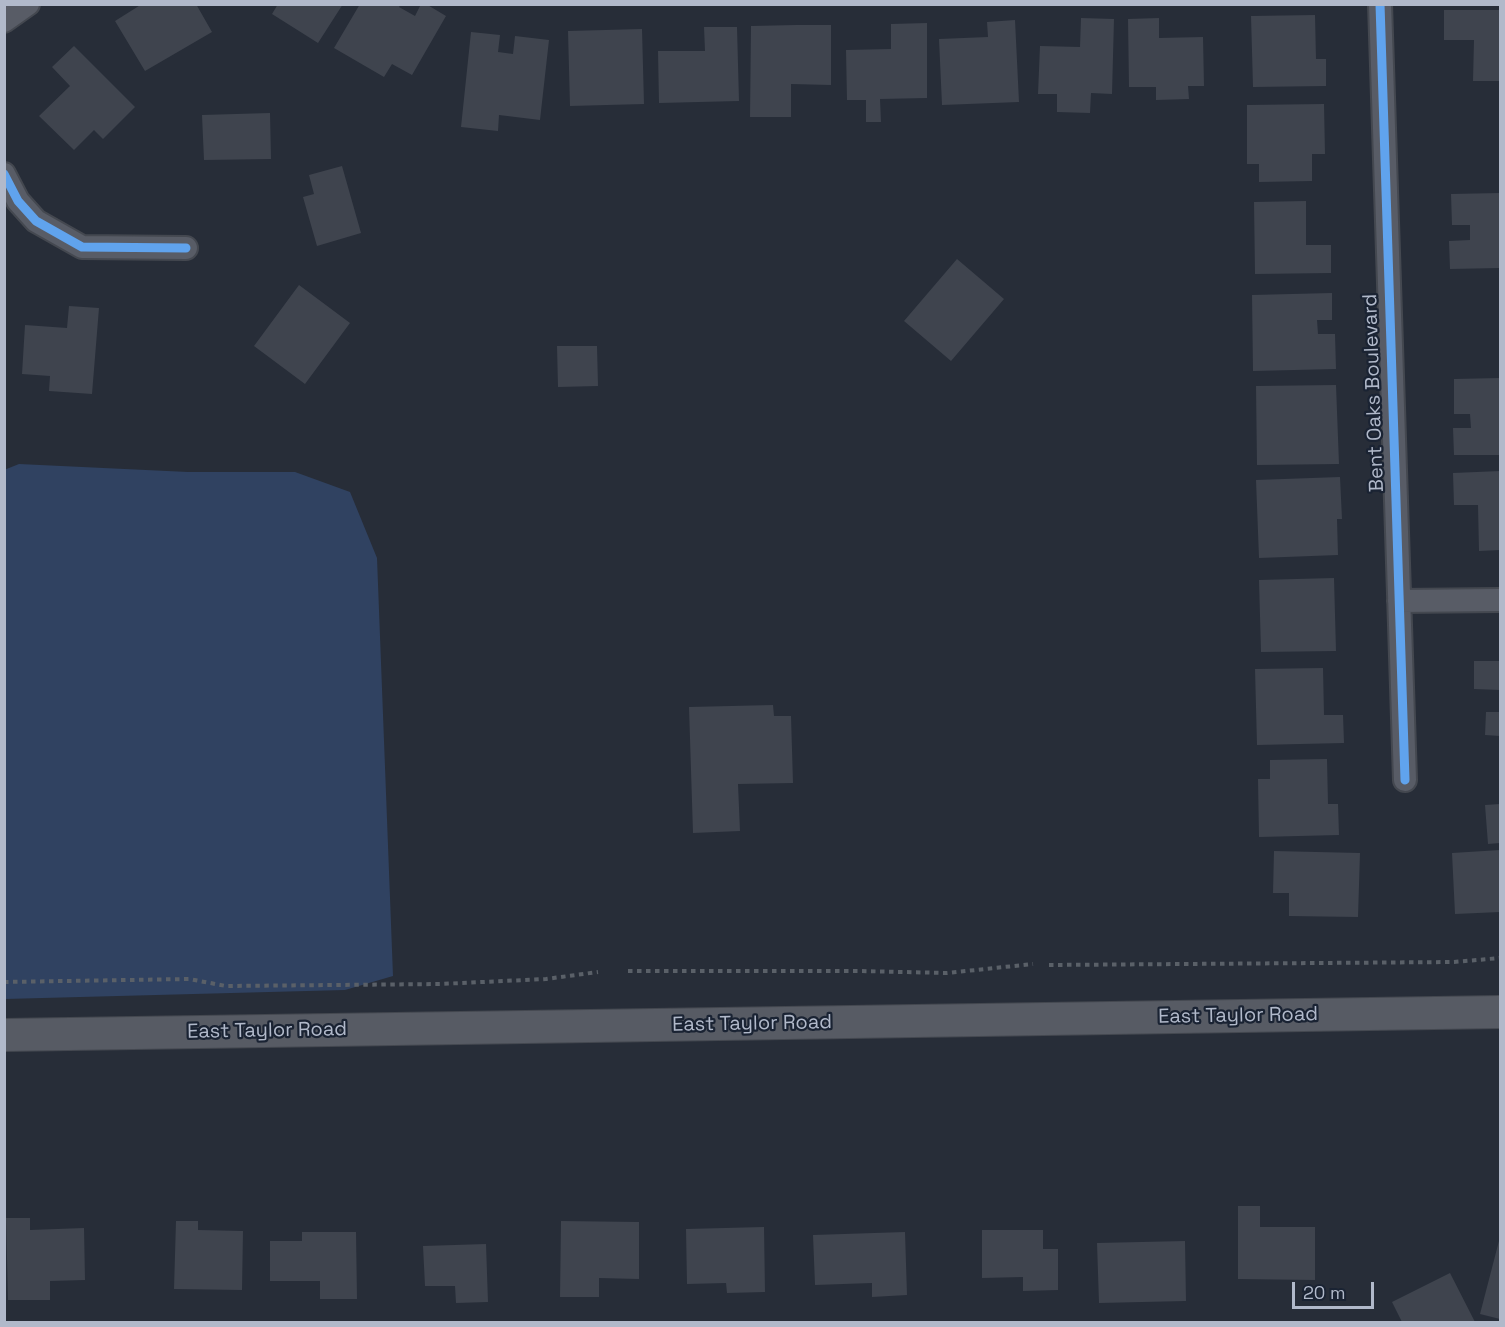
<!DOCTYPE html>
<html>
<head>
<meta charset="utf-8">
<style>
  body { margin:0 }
  #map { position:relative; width:1505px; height:1327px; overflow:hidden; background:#272d38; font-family:"Space Grotesk",sans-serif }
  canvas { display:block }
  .frame { position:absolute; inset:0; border:6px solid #b1b9ca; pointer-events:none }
  .scale { position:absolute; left:1292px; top:1282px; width:82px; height:27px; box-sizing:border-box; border:3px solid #b1b9ca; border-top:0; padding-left:8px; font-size:18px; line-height:21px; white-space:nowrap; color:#b1b9ca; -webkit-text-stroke:4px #1a2333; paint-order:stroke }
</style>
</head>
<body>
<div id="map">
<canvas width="1505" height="1327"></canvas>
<div class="frame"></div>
<div class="scale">20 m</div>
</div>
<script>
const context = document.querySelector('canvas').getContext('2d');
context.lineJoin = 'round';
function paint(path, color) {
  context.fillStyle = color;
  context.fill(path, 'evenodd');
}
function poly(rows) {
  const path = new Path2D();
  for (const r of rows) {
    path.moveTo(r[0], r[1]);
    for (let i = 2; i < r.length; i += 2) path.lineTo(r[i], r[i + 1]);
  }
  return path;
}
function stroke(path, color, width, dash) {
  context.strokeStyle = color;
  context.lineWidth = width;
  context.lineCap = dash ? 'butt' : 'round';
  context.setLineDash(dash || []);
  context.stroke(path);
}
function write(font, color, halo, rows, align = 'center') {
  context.font = font + ' "Space Grotesk",sans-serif';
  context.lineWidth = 4.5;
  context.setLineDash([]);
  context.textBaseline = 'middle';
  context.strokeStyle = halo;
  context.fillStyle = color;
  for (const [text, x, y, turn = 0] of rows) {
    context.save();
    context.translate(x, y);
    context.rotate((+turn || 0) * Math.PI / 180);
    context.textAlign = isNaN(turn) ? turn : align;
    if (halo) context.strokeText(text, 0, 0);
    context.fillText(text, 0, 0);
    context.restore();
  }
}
paint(poly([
  [19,464,188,472,295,472,350,492,377,558,393,976,345,990,5,999,4,470]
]), '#304261');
paint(poly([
  [142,4,196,4,212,32,145,71,115,21],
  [278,4,343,4,318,43,272,14],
  [360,4,401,4,399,7,415,16,421,4,426,4,446,16,412,75,392,64,384,77,334,48],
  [1444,10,1500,10,1500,81,1473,81,1474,40,1444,40],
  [1315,15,1316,59,1326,59,1326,86,1253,87,1251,16],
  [1081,18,1114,19,1112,94,1091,93,1090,113,1057,112,1057,94,1038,94,1040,46,1080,47],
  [1159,18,1159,38,1203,37,1204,86,1188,86,1189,99,1156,100,1156,87,1129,87,1128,19],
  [1015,20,1019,102,942,105,939,39,988,37,987,22],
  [927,23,927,98,880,99,881,122,866,122,866,100,847,100,846,50,891,49,891,24],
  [796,25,831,25,831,85,791,84,791,117,750,117,751,26],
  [704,27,737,27,739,101,659,103,658,51,705,51],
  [642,29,644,104,570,106,568,31],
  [471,32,500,35,498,52,513,54,515,36,549,40,540,120,499,115,498,131,461,127],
  [74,46,135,107,103,139,94,130,74,150,39,116,70,86,52,67],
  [1324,104,1325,154,1312,154,1312,181,1259,182,1259,164,1247,164,1247,105],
  [270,113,271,159,204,160,202,115],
  [342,166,361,233,317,246,303,197,314,194,309,175],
  [1500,193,1500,268,1450,269,1449,241,1470,240,1470,225,1452,225,1451,194],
  [1306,201,1306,245,1331,245,1331,273,1255,274,1254,202],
  [957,259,1004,299,951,361,904,321],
  [299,285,350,323,305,384,254,346],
  [1332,293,1332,320,1317,320,1318,334,1335,334,1336,369,1253,371,1252,295],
  [69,306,99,308,92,394,49,391,50,376,22,374,25,325,67,328],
  [557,346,597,346,598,386,558,387],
  [1500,378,1500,455,1454,455,1453,428,1471,428,1470,414,1454,414,1454,379],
  [1336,385,1339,464,1257,465,1256,386],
  [1500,471,1500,550,1479,551,1478,505,1454,505,1453,473],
  [1340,477,1342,519,1337,519,1338,555,1259,558,1256,480],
  [1334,578,1336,651,1261,652,1259,580],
  [1474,661,1500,661,1500,690,1474,689],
  [1323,668,1324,715,1343,715,1344,743,1257,745,1255,669],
  [773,705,774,716,791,716,793,783,738,784,740,831,693,833,689,707],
  [1486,712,1500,712,1500,736,1485,735],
  [1327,759,1328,804,1338,804,1339,835,1259,837,1258,779,1270,779,1270,760],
  [1500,804,1500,843,1488,844,1485,805],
  [1500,850,1500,912,1455,914,1452,853],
  [1274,851,1360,853,1358,917,1289,916,1289,893,1273,893],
  [1238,1206,1260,1206,1260,1227,1315,1227,1315,1280,1238,1279],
  [6,1218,30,1218,30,1230,84,1228,85,1280,50,1281,50,1300,8,1300],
  [176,1221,198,1221,198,1230,243,1231,242,1290,174,1289],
  [561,1221,639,1222,639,1279,599,1278,599,1297,560,1297],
  [764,1227,765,1292,727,1293,726,1283,687,1284,686,1229],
  [982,1230,1043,1230,1043,1249,1058,1249,1058,1290,1023,1291,1023,1277,982,1278],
  [302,1232,356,1232,357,1299,320,1299,320,1281,270,1281,270,1241,302,1241],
  [905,1232,907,1295,872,1297,872,1283,815,1285,813,1235],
  [1500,1237,1500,1319,1480,1314],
  [1185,1241,1186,1301,1099,1303,1097,1243],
  [486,1244,488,1302,456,1303,455,1286,425,1286,423,1246],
  [1450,1273,1475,1322,1402,1322,1392,1302]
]), '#3f444e');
const street = poly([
  [1380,4,1405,780],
  [4,21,28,4],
  [4,174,18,201,36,221,82,247,186,248],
  [1399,601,1500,600]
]);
const secondary = poly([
  [4,1035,1500,1012]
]);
stroke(street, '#444850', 26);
stroke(secondary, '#444850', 34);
stroke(poly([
  [1049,965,1454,962,1500,958],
  [628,971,859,971,947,973,1033,964],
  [4,982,189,979,226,986,440,984,546,979,598,972]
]), '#5a6068', 4, [4.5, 4.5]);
stroke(street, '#585c66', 22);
stroke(secondary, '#575b64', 32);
stroke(poly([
  [1380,4,1405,780],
  [4,174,18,201,36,221,82,247,186,248]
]), '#60a3ed', 9);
write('20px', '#b1b9ca', '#1a2333', [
  ["Bent Oaks Boulevard",1374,393,-92],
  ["East Taylor Road",1238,1016,-1],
  ["East Taylor Road",752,1024,-1],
  ["East Taylor Road",267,1031,-1]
]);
</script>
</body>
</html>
